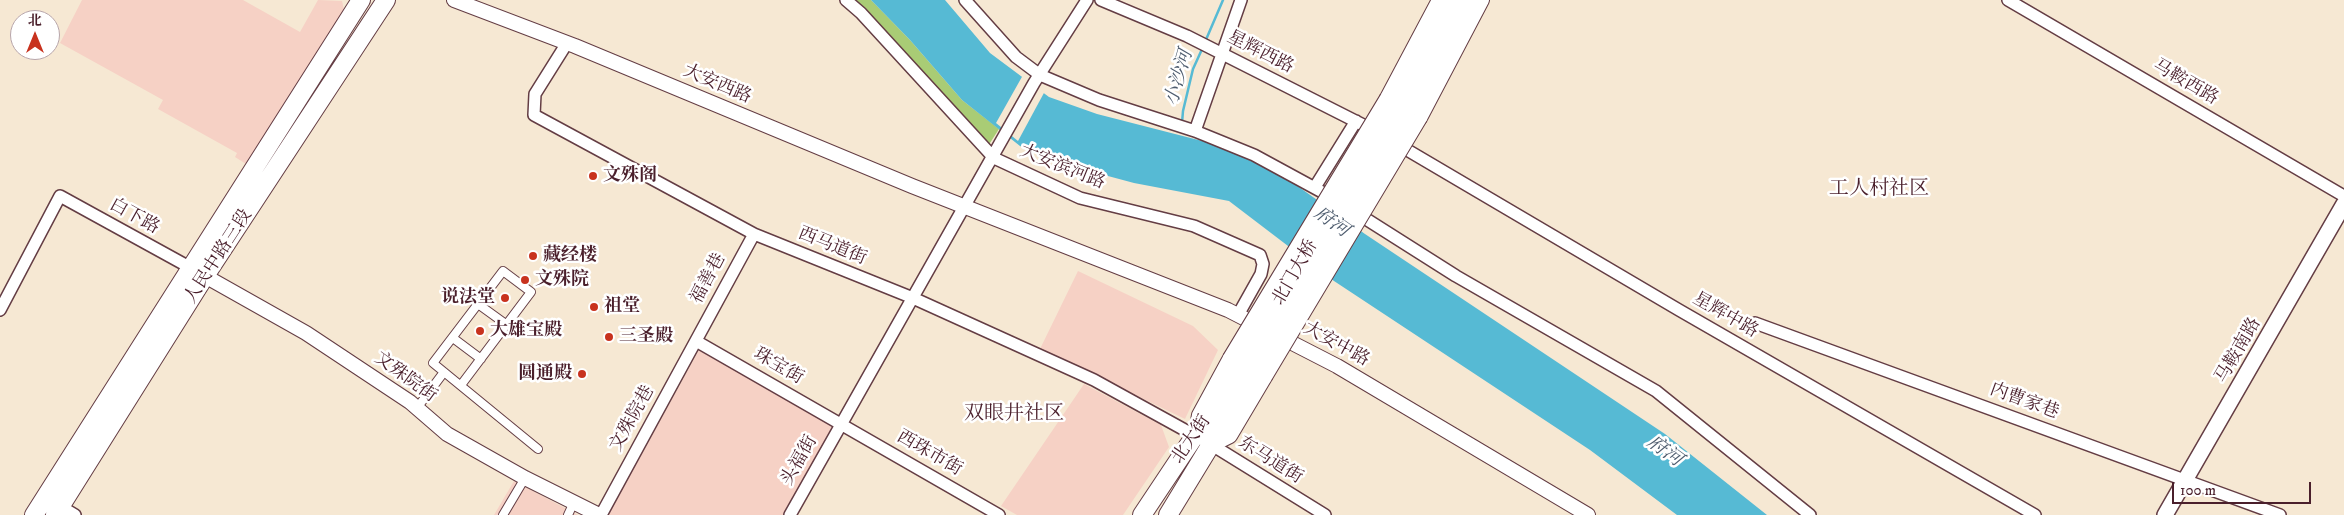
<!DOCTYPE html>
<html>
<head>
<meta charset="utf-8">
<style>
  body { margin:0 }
  #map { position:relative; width:2344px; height:515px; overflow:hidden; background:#f6e8d3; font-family:"IM FELL DW Pica","Noto Serif SC",serif }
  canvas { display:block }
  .north { position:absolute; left:10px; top:10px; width:50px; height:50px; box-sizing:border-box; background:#fff; border:1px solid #b7a5aa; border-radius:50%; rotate:0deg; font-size:14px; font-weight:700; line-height:20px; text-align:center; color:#4a1f2b }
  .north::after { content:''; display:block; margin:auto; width:18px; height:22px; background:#c8321e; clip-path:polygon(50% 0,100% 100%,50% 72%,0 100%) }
  .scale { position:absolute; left:2172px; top:482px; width:139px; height:22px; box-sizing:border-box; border:2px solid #4a1f2b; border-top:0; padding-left:6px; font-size:15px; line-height:18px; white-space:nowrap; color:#4a1f2b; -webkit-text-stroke:4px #fff; paint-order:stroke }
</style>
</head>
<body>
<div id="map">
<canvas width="2344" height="515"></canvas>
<div class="north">北</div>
<div class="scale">100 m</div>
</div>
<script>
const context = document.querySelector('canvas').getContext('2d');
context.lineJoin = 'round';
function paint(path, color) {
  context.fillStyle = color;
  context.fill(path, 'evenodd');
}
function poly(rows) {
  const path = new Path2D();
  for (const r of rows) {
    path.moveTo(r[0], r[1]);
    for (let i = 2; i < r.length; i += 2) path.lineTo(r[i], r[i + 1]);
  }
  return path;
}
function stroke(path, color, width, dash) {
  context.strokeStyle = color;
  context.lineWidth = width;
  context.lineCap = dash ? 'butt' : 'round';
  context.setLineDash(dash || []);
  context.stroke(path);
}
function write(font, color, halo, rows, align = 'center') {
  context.font = font + ' "IM FELL DW Pica","Noto Serif SC",serif';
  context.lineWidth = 5;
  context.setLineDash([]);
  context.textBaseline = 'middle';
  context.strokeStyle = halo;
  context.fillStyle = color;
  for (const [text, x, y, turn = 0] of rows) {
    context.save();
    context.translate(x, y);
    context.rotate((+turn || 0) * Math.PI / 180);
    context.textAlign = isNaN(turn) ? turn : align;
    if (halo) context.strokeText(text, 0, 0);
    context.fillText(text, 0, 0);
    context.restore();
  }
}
paint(poly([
  [82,0,243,0,300,32,318,0,342,1,345,14,246,164,235,157,237,153,158,109,163,100,60,43],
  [1078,271,1193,326,1218,350,1185,419,1040,349],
  [699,350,833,426,783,515,608,515],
  [1084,384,1161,425,1169,447,1123,515,1017,515,1001,506],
  [514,481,578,515,494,515]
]), '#f6d1c5');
paint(poly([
  [851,0,871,0,910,40,962,100,999,129,988,146]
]), '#a9cc75');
paint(poly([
  [871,0,945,0,990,53,1049,97,1097,114,1214,144,1282,175,1365,234,1665,434,1767,515,1677,515,1590,450,1334,281,1229,201,1134,183,1067,165,1020,146,962,100,910,40]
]), '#56bad4');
paint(poly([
  [1023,75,1045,91,1018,141,996,123]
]), '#f6e8d3');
stroke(poly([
  [1205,42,1223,0],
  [1182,123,1183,111,1193,69,1203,47]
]), '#56bad4', 2.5);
const pedestrian = poly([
  [478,304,507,325],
  [453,338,481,359],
  [461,385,531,292,503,271,433,363,538,449],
  [417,408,444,372],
  [503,515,525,478],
  [568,515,574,502]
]);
const minor = poly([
  [846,0,861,13,994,158,1080,198,1194,226,1260,255,1263,264,1261,274,1238,315],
  [965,0,1016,57,1040,75,1099,100,1195,131,1254,155,1335,199],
  [1101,0,1187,36,1377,132],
  [2008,0,2344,196],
  [567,43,535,94,534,115,754,234,913,298,1094,380,1212,445,1325,515],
  [1195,131,1241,0],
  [1397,144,1679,310,2035,515],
  [1315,187,1356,121],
  [1355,212,1456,276,1656,391,1810,515],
  [0,310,60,196,191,268],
  [1755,323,2280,515],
  [696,341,999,515],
  [55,503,75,515],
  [601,515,754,234],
  [790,515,1034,83,1087,0]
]);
const tertiary = poly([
  [454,0,575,46,912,186,1228,310,1337,366,1588,515],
  [1387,98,1439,0],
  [1420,118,1482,0],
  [196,271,306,333,410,402,447,434,525,478,599,515],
  [1197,427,1199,415,1230,358],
  [1212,445,1230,436,1265,377]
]);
const secondary = poly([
  [2165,515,2344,204]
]);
const primary = poly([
  [1396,104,1453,0],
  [1407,111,1471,0],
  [34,515,361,0],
  [55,515,205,276,386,0],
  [1142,515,1242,365],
  [1168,515,1255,372]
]);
stroke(pedestrian, '#643d44', 10);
stroke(minor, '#643d44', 14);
stroke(tertiary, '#643d44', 16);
stroke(secondary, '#643d44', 18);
stroke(primary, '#643d44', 20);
stroke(pedestrian, '#fff', 8);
stroke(minor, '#fff', 11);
stroke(tertiary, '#fff', 14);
stroke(secondary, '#fff', 15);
stroke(primary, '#fff', 18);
const tertiaryBridge = poly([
  [1230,358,1387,98],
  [1265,377,1420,118]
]);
const primaryBridge = poly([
  [1242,365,1396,104],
  [1255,372,1407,111]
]);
stroke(tertiaryBridge, '#643d44', 16, []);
stroke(primaryBridge, '#643d44', 20, []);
stroke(tertiaryBridge, '#fff', 14);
stroke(primaryBridge, '#fff', 18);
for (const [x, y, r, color] of [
  [593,176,5,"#c8321e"],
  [533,256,5,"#c8321e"],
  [525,280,5,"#c8321e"],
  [505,298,5,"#c8321e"],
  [594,307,5,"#c8321e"],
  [480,331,5,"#c8321e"],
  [609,337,5,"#c8321e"],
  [582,374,5,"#c8321e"]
]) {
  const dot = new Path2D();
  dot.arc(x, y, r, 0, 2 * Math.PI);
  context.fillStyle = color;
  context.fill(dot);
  stroke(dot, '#fff', 2);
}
write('18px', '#4a1f2b', '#fff', [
  ["星辉西路",1260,53,27],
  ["马鞍西路",2185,83,30],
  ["大安西路",717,85,23],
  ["大安滨河路",1062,168,22],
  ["白下路",134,217,29],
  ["西马道街",832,247,22],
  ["人民中路三段",219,257,-57],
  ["北门大桥",1296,273,-60],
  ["福善巷",709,279,-62],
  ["星辉中路",1725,316,30],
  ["大安中路",1336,345,29],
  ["马鞍南路",2239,351,-60],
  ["珠宝街",778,367,30],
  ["文殊院街",405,378,36],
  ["内曹家巷",2024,402,20],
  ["文殊院巷",633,419,-61],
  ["北大街",1192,440,-56],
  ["西珠市街",929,454,30],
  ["头福街",800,461,-60],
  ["东马道街",1270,461,32]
]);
write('bold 18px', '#4a1f2b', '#fff', [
  ["文殊阁",603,176],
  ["藏经楼",543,256],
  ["文殊院",535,280],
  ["说法堂",495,298,"right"],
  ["祖堂",604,307],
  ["大雄宝殿",490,331],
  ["三圣殿",619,337],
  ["圆通殿",572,374,"right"]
], 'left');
write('italic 19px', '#4f5d6f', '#fff', [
  ["小沙河",1180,78,-74],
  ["府河",1331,223,35],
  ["府河",1664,452,36]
]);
write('20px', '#4a1f2b', '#fff', [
  ["工人村社区",1879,190],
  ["双眼井社区",1014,415]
]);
</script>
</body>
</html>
